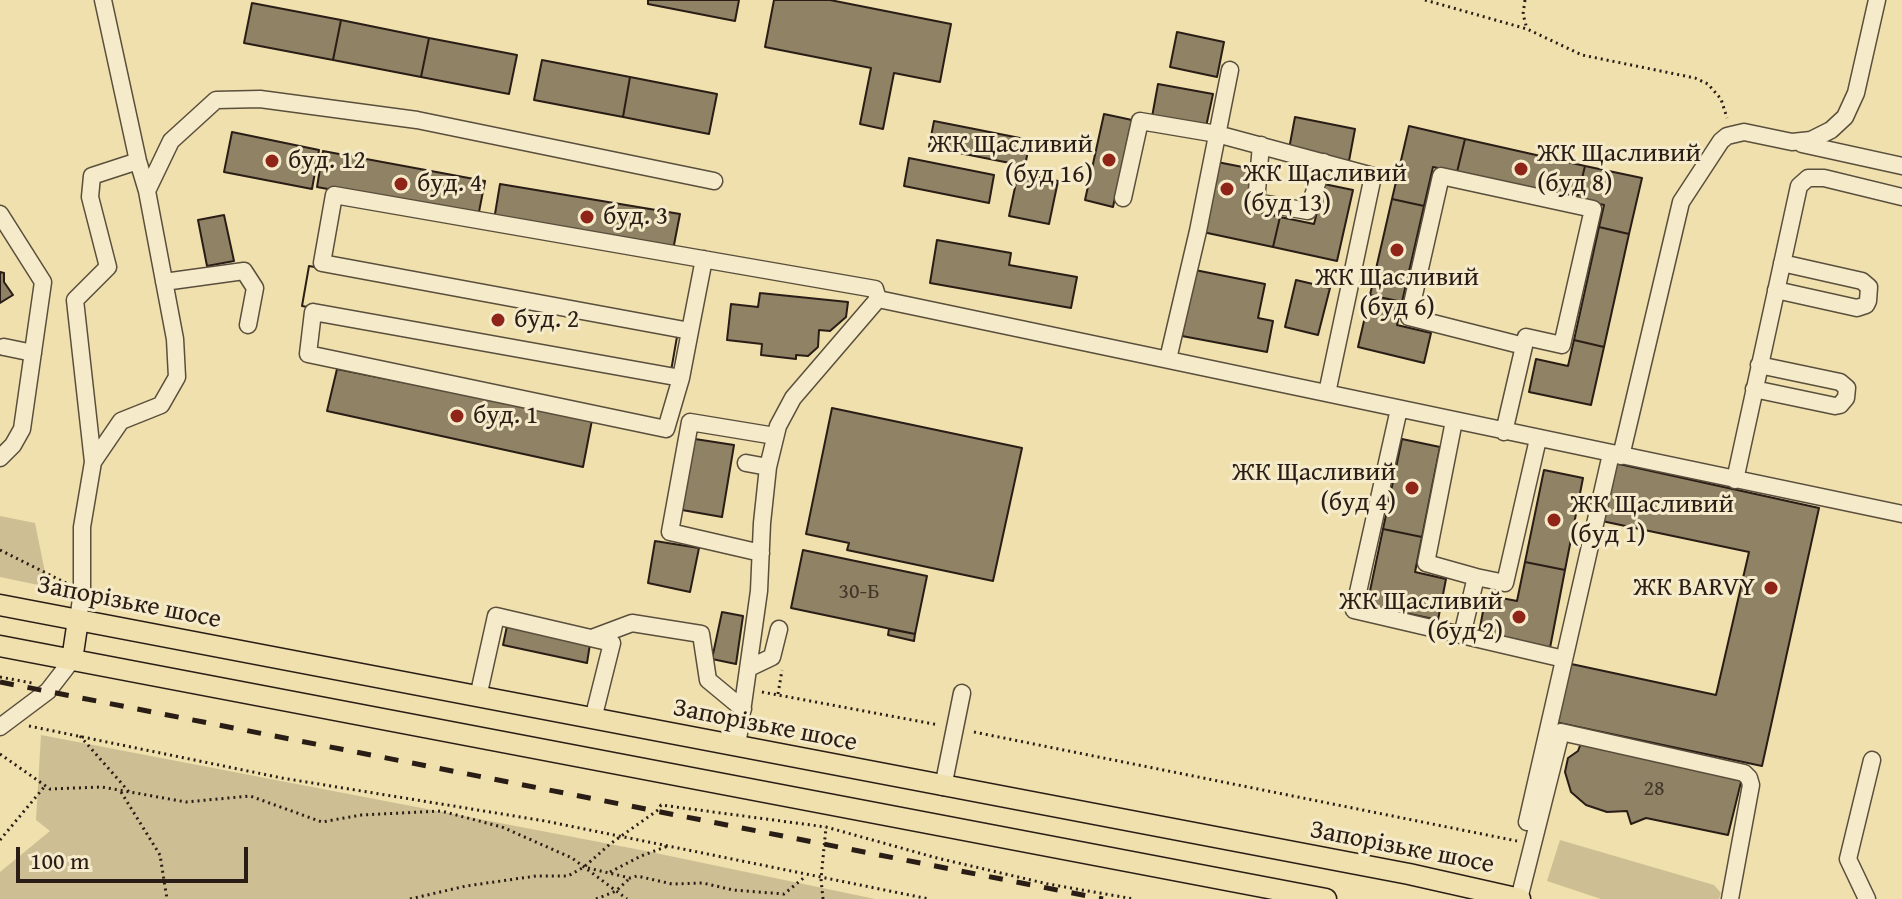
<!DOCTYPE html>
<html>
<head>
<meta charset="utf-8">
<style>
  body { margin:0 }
  #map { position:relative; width:1902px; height:899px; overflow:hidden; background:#efe0ad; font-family:"Gentium Book Plus",serif }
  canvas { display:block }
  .scale { position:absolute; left:16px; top:847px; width:232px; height:36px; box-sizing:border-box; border:4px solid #291d16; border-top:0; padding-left:10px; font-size:24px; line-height:28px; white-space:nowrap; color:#291d16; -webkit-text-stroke:6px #f5ebca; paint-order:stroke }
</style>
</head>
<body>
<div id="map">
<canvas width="1902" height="899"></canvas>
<div class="scale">100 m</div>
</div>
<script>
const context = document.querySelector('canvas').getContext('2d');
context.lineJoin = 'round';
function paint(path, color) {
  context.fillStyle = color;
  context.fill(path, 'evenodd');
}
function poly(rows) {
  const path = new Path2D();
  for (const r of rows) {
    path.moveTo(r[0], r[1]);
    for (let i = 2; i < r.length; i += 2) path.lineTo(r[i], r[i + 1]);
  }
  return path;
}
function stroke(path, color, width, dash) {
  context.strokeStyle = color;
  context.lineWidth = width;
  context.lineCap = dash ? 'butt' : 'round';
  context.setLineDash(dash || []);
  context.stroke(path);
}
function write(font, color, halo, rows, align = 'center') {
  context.font = font + ' "Gentium Book Plus",serif';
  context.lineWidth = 6;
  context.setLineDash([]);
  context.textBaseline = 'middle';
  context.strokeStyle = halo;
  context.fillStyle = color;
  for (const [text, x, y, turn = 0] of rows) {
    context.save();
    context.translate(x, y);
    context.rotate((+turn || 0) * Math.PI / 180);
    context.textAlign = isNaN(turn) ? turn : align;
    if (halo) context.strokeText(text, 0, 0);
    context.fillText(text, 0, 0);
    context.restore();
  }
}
paint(poly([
  [0,516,35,523,48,587,0,577],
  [41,735,646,851,875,899,0,899,0,872,50,831,36,820],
  [1560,840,1714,885,1721,893,1719,899,1601,899,1547,881]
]), '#cdbf93');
const building = poly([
  [648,0,739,0,735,21,648,4,648,0],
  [774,0,830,0,951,24,940,82,894,73,883,129,860,124,871,68,765,47,774,0],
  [252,3,341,20,333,60,244,43,252,3],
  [341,20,429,38,421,77,333,60,341,20],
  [1177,32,1224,42,1217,77,1170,67,1177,32],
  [429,38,517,55,509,94,421,77,429,38],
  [542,60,630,77,623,117,534,100,542,60],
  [630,77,717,94,709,134,623,117,630,77],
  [1158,84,1213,94,1206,127,1152,117,1158,84],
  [1104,114,1132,120,1113,207,1085,200,1104,114],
  [1295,117,1355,129,1349,161,1289,149,1295,117],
  [934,121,1030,140,1025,166,929,147,934,121],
  [1409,126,1465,139,1457,172,1433,167,1424,206,1392,199,1409,126],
  [232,132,319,150,312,189,224,172,232,132],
  [1465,139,1585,166,1577,199,1457,172,1465,139],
  [323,151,485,181,478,217,317,187,323,151],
  [909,158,994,175,989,203,904,186,909,158],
  [1212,161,1253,169,1245,209,1280,217,1273,247,1198,231,1212,161],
  [1585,166,1642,178,1629,234,1599,227,1604,205,1577,199,1585,166],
  [1018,173,1058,181,1049,224,1009,216,1018,173],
  [500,184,680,214,673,250,494,220,500,184],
  [1324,184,1353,190,1337,261,1273,247,1280,217,1314,224,1324,184],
  [1392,199,1424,206,1402,302,1370,295,1392,199],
  [224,215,234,261,207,266,198,220,224,215],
  [1599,227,1629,234,1604,347,1574,340,1599,227],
  [937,240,1011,253,1009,265,1077,277,1071,308,930,283,937,240],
  [309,266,678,331,671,371,302,306,309,266],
  [309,266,678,331,671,371,302,306,309,266],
  [1195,270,1265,284,1258,318,1273,321,1267,352,1182,336,1195,270],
  [0,272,4,273,4,282,13,295,0,303,0,272],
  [1296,280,1330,288,1318,335,1285,327,1296,280],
  [760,293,848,302,846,317,830,331,819,330,818,347,808,356,796,355,796,359,761,355,762,344,727,340,731,304,758,307,760,293],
  [1370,295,1402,302,1397,325,1431,333,1424,363,1358,347,1370,295],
  [1574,340,1604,347,1591,405,1529,392,1536,359,1568,366,1574,340],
  [337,369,592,420,583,467,327,411,337,369],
  [832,408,1022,448,993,581,847,550,849,543,806,534,832,408],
  [695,439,734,445,722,517,682,510,695,439],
  [1402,439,1440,447,1422,537,1383,529,1402,439],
  [1610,462,1819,508,1762,766,1550,721,1562,662,1716,695,1749,552,1597,520,1610,462],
  [1544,470,1583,478,1565,570,1525,562,1544,470],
  [1383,529,1422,537,1415,572,1446,579,1438,620,1367,605,1383,529],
  [655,541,699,548,690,592,648,583,655,541],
  [803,550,927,576,915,634,791,608,803,550],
  [1525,562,1565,570,1550,648,1479,633,1486,595,1517,601,1525,562],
  [722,612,743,616,736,664,712,659,722,612],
  [507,626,590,644,587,663,503,645,507,626],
  [889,629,915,634,914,641,888,635,889,629],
  [1581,743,1742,778,1728,835,1646,818,1631,824,1627,811,1607,812,1586,805,1571,792,1565,772,1568,758,1578,751,1581,743]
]);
paint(building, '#908265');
stroke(building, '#291d16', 2);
const minor = poly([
  [1802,144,1902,166],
  [1261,145,1256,202,1308,211,1324,162],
  [147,191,171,141,216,100,260,99,417,120,714,181],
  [1123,198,1140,121,1217,134,1373,176,1327,393],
  [0,214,43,282,22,429,13,445,0,458],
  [704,259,690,331,322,263,334,195,875,289,878,299,1902,514],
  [164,282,244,271,255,288,248,325],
  [1776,290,1857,308,1866,305,1868,301,1869,287,1862,281,1782,263],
  [4,347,33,353],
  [1168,359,1198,231,1230,70],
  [681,378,666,429,308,354,313,312,681,378,690,331],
  [1754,389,1835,406,1840,405,1846,398,1847,388,1840,382,1759,365],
  [1399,409,1354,610,1564,659],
  [1454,421,1426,563,1476,577],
  [1504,432,1524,346,1526,337,1562,345,1593,209,1441,176,1409,317,1524,346],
  [1621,456,1681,202,1721,141,1727,136,1744,132,1792,142,1811,140,1831,130,1845,117,1856,93,1877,0],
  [93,462,121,421,161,405,177,377,175,339,147,191,138,161,103,0],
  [746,463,768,467],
  [1735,480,1799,186,1808,178,1824,178,1902,197],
  [761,553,670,532,690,422,775,436],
  [78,620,82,592,82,527,93,462,75,300,108,267,90,197,92,176,138,161],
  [1462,635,1476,577,1505,583,1538,439],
  [592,638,632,623,701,634,708,680,743,709],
  [749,668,772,657,779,629],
  [478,697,496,616,612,643,593,719],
  [0,727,48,691,72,660],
  [737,747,759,591,762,523,768,467,778,426,793,398,878,299],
  [943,787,962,693],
  [1527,822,1611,454],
  [1519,899,1561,732,1744,773,1749,778,1751,785,1730,899],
  [1867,899,1848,859,1872,760]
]);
const major = poly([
  [0,605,1409,874,1520,899],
  [0,646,1326,899],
  [72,660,78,620]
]);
stroke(minor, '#5a4e3c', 19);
stroke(major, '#291d16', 23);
stroke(poly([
  [1425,0,1527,29,1582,55,1695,78,1708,84,1721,99,1727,118],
  [1525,0,1523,14,1527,29],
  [0,550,68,584],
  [0,677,32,683],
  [762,692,939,725],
  [778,694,782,670],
  [29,726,282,778,545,821,929,899],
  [974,732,1517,841],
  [80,736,130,793],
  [0,754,50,789,102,787,186,802,250,796,322,822,361,815,441,811,502,827,572,858,627,899],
  [121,792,160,855,167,899],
  [0,840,45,786],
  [588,868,630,878,637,876,672,884,703,883,733,890,784,894,806,876],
  [610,872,641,856,668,846],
  [410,899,466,886,536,876,568,876,584,867,610,844,658,810,661,805,826,827,937,858,1048,884,1134,899],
  [596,899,616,891,630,878],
  [823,899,821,879,826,827]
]), '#291d16', 3, [2, 4]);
stroke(minor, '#f5ebca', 16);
stroke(major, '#efe0ad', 20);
stroke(poly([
  [0,682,1103,899]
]), '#291d16', 5, [14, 14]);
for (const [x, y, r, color] of [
  [1109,160,8,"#8f2418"],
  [272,161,8,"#8f2418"],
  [1521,169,8,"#8f2418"],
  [401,184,8,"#8f2418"],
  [1227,189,8,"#8f2418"],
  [587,217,8,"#8f2418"],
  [1397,250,8,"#8f2418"],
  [498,320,8,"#8f2418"],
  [457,416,8,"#8f2418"],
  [1412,488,8,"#8f2418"],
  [1554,520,8,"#8f2418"],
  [1771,588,8,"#8f2418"],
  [1519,617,8,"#8f2418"]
]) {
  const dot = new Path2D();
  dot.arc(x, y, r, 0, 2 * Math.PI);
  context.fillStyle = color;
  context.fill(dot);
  stroke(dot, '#f5ebca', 3);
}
write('22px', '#43362a', null, [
  ["30-Б",859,592],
  ["28",1654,789]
]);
write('26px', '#291d16', '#f5ebca', [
  ["ЖК Щасливий",1093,145,"right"],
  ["(буд 16)",1093,175,"right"],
  ["ЖК Щасливий",1537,154],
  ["(буд 8)",1537,184],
  ["буд. 12",288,161],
  ["ЖК Щасливий",1243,174],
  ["(буд 13)",1243,204],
  ["буд. 4",417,184],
  ["буд. 3",603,217],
  ["ЖК Щасливий",1397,278,"center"],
  ["(буд 6)",1397,308,"center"],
  ["буд. 2",514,320],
  ["буд. 1",473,416],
  ["ЖК Щасливий",1396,473,"right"],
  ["(буд 4)",1396,503,"right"],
  ["ЖК Щасливий",1570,505],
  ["(буд 1)",1570,535],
  ["ЖК BARVY",1755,588,"right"],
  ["ЖК Щасливий",1503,602,"right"],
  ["(буд 2)",1503,632,"right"]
], 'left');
write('26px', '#291d16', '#f5ebca', [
  ["Запорізьке шосе",129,603,11],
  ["Запорізьке шосе",765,726,11],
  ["Запорізьке шосе",1402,848,11]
]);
</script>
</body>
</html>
